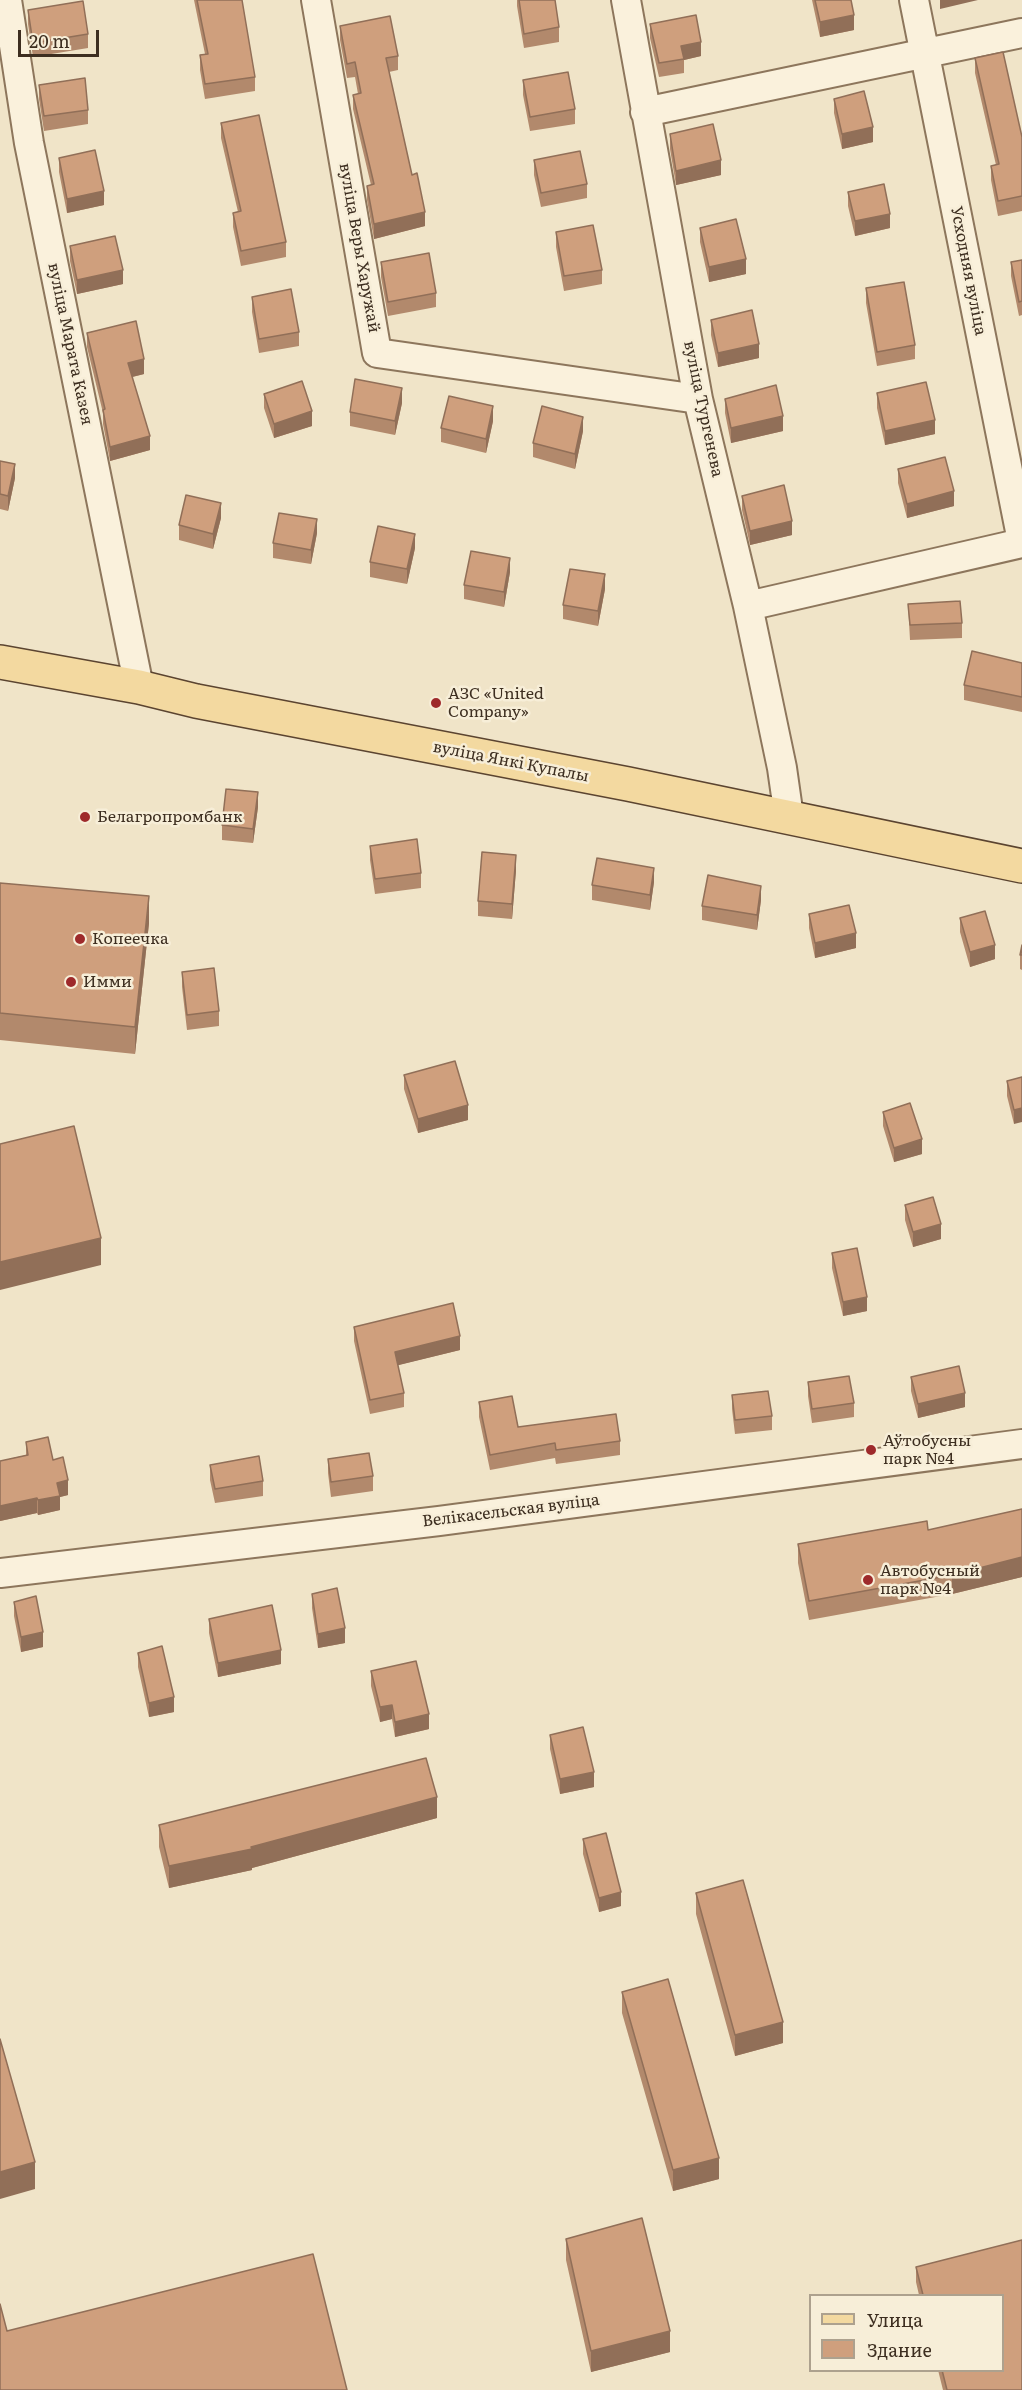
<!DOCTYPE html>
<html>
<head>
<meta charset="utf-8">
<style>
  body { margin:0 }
  #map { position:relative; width:1022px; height:2390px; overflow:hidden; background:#f0e4c8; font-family:Literata,serif }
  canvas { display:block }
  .legend { position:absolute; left:809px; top:2294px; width:195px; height:78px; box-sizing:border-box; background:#f7eed8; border:2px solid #ada18e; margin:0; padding:8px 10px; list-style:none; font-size:18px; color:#3d2e20 }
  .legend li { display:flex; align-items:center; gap:12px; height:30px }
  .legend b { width:30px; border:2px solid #ada18e }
  .scale { position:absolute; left:18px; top:30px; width:81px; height:27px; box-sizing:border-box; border:3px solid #3d2e20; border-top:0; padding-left:8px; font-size:18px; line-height:21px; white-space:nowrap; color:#3d2e20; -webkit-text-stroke:4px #f7eed8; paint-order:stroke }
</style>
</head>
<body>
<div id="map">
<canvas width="1022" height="2390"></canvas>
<ul class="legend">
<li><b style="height:8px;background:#f3d9a0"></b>Улица</li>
<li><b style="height:16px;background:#cf9f7d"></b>Здание</li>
</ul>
<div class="scale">20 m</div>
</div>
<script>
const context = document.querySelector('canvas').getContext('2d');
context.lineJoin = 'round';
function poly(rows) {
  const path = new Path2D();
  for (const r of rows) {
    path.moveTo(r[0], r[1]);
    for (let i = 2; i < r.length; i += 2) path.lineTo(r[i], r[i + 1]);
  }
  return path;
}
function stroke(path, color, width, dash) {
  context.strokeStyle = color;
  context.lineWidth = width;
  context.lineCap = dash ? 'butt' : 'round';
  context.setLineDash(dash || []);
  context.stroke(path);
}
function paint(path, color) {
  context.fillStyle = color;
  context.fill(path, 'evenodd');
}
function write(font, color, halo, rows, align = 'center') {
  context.font = font + ' Literata,serif';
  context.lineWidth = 5;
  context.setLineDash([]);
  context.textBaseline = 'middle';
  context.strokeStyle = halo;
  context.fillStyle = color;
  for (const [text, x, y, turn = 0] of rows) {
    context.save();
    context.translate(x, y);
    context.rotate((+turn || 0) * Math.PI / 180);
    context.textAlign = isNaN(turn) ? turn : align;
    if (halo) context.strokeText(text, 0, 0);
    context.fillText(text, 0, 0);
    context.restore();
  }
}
const minor = poly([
  [7,0,29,143,139,687],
  [316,0,377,353,698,399],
  [626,0,698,399,748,606,782,768,789,817],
  [914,0,1022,541],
  [645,112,1022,33],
  [748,606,1022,543],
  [0,1573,439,1521,1022,1444]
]);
const primary = poly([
  [0,662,139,687,196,701,628,784,1022,866]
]);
stroke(minor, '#8d765c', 32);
stroke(primary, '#5b4430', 36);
stroke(minor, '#faf1dc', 28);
stroke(primary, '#f3d9a0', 33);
paint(poly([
  [194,0,242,0,255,77,255,91,205,99,200,70,200,55,205,54],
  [517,0,555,0,559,27,559,42,524,48,517,6],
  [812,0,851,0,854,30,820,37],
  [28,10,88,34,88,48,33,57,28,24],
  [650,24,701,56,684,60,684,73,659,77,650,38],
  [340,26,398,56,398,70,389,72,412,175,425,226,374,239,367,200,367,186,371,185,353,109,353,95,358,94,355,77,347,78,340,40],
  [975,58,1022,137,1022,211,998,216,991,180,991,166,996,165,975,73],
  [523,80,575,109,575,124,530,131,523,95],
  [39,85,88,110,88,124,44,131,39,99],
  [834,99,873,142,842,149,834,113],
  [221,123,286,242,286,257,241,266,233,227,233,213,238,212,221,138],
  [670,134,721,175,676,185,670,149],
  [59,158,104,205,67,213,59,172],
  [534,160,587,184,587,198,541,207,534,175],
  [848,192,890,228,855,236,848,206],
  [700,228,746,274,709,282,700,242],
  [556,232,602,270,602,284,564,291,556,247],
  [70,246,123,284,77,294,70,261],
  [1022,260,1022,315,1019,316,1011,276,1011,262],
  [381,262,436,293,436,307,388,316,381,277],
  [866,288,915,345,915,359,877,366,866,303],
  [252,297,299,332,299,346,259,353,252,312],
  [711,320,759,358,718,367,711,335],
  [87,333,144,374,132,377,150,450,110,461,103,424,103,413,87,347],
  [877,393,935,434,885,445,877,408],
  [264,394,312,426,274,438,264,408],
  [725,399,783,431,731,443,725,413],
  [402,403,395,435,350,426,350,412],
  [493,421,486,453,441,442,441,428],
  [583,431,575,469,533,457,533,443],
  [0,461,15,478,8,511,0,509],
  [898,469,954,506,907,518,898,483],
  [742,496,792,535,750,545,742,510],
  [221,518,213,549,179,540,179,525],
  [317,533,311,564,273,558,273,543],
  [415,548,407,584,370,577,370,562],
  [510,572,504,607,464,599,464,585],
  [605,589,598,626,563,619,563,605],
  [908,604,962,623,962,638,910,640],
  [1022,663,1022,712,964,700,964,685],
  [258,807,253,843,222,840,222,825],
  [370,846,421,873,421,888,375,894,370,860],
  [516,870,512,919,478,916,478,901],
  [654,882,650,910,592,900,592,885],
  [0,883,149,923,135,1054,0,1040],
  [761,900,757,930,702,920,702,906],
  [809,914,856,948,815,958,809,928],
  [960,918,995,959,970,967,960,932],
  [1022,945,1022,970,1020,969,1020,955],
  [182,972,219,1011,219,1026,187,1030,182,987],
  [404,1075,468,1120,418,1133,404,1089],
  [1022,1077,1014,1124,1007,1096,1007,1081],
  [883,1112,922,1154,894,1162,883,1126],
  [905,1205,941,1239,913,1247,905,1220],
  [832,1253,867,1311,843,1316,832,1268],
  [354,1327,460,1350,398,1365,404,1393,404,1407,370,1414,354,1341],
  [911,1377,965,1407,918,1418,911,1391],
  [808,1382,854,1403,854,1417,812,1423,808,1396],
  [732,1395,772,1416,772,1430,735,1434,732,1409],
  [479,1402,518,1427,620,1441,620,1455,556,1464,555,1458,490,1470,479,1417],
  [26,1442,53,1460,68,1495,60,1497,60,1510,38,1515,37,1513,0,1521,0,1461,26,1455],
  [328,1459,373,1476,373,1491,331,1497,328,1473],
  [210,1465,263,1481,263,1496,215,1503,210,1480],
  [1022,1509,1022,1577,952,1594,809,1620,798,1563,798,1544,928,1530],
  [312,1594,345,1643,318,1648,312,1608],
  [14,1602,43,1647,21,1652,14,1616],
  [209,1619,281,1664,218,1677,209,1633],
  [138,1653,174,1712,149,1717,138,1667],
  [371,1671,429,1729,395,1737,392,1719,380,1722,371,1686],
  [550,1735,594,1787,560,1794,550,1749],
  [437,1818,252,1868,252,1870,169,1888,159,1847,159,1825],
  [583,1839,621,1906,599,1912,583,1854],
  [696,1893,783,2043,735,2056,696,1914],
  [622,1992,719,2179,673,2191,622,2013],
  [566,2239,670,2352,591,2372,566,2260],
  [1022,2240,1022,2390,943,2390,938,2370,1002,2370,1002,2295,919,2295,916,2282,916,2267]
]), '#b2896c');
paint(poly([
  [940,0,978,0,940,9],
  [854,15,854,30,820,37,820,22],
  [701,42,701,56,684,60,681,46],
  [873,127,873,142,842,149,842,134],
  [721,160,721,175,676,185,676,171],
  [104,191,104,205,67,213,67,199],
  [425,212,425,226,374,239,374,224],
  [890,214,890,228,855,236,855,221],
  [746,259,746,274,709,282,709,267],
  [123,270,123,284,77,294,77,280],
  [759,344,759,358,718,367,718,353],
  [144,359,144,374,128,378,128,363],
  [402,388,402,403,395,435,395,421],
  [493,406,493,421,486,453,486,439],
  [312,411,312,426,274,438,274,424],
  [783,416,783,431,731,443,731,428],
  [583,417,583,431,575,469,575,454],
  [935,420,935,434,885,445,885,431],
  [150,436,150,450,110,461,110,447],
  [15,464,15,478,8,511,8,496],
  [954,491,954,506,907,518,907,504],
  [221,503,221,518,213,549,213,534],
  [317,519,317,533,311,564,311,550],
  [792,521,792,535,750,545,750,531],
  [415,534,415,548,407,584,407,569],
  [510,558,510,572,504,607,504,592],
  [605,574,605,589,598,626,598,611],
  [258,792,258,807,253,843,253,829],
  [516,855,516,870,512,919,512,904],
  [654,868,654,882,650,910,650,895],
  [761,886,761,900,757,930,757,915],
  [149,896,149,923,135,1054,135,1027],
  [856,933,856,948,815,958,815,943],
  [995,945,995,959,970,967,970,952],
  [468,1105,468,1120,418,1133,418,1119],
  [1022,1108,1022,1122,1014,1124,1014,1110],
  [922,1139,922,1154,894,1162,894,1148],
  [941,1224,941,1239,913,1247,913,1232],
  [101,1238,101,1265,0,1290,0,1262],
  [867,1297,867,1311,843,1316,843,1302],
  [460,1336,460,1350,395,1366,395,1352],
  [965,1393,965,1407,918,1418,918,1404],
  [68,1480,68,1495,60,1497,60,1510,38,1515,38,1500,57,1483],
  [37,1498,37,1513,0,1521,0,1506],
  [1022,1557,1022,1577,952,1594,952,1575],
  [345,1628,345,1643,318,1648,318,1634],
  [43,1632,43,1647,21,1652,21,1637],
  [281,1650,281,1664,218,1677,218,1663],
  [174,1697,174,1712,149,1717,149,1703],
  [392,1705,392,1719,380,1722,380,1707],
  [429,1714,429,1729,395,1737,395,1722],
  [594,1772,594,1787,560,1794,560,1779],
  [437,1797,437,1818,252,1868,252,1870,169,1888,169,1866,251,1847],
  [621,1892,621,1906,599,1912,599,1898],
  [783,2022,783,2043,735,2056,735,2035],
  [719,2158,719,2179,673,2191,673,2170],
  [35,2162,35,2189,0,2199,0,2172],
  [670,2331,670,2352,591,2372,591,2351]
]), '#916f58');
const building = poly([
  [197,0,242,0,255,77,205,84,200,55,208,54,197,0],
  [519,0,555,0,559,27,524,34,519,0],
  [815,0,851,0,854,15,820,22,815,0],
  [83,1,88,34,33,43,28,10,83,1],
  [696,15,701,42,681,46,684,59,659,63,650,24,696,15],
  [390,16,398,56,386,58,412,175,417,173,425,212,374,224,367,186,374,184,353,95,361,93,355,62,347,64,340,26,390,16],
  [1003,52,1022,137,1022,196,998,201,991,166,999,164,975,58,1003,52],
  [568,72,575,109,530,117,523,80,568,72],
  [85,78,88,110,44,116,39,85,85,78],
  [864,91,873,127,842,134,834,99,864,91],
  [259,115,286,242,241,251,233,213,241,211,221,123,259,115],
  [713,124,721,160,676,171,670,134,713,124],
  [95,150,104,191,67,199,59,158,95,150],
  [580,151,587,184,541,193,534,160,580,151],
  [884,184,890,214,855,221,848,192,884,184],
  [736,219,746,259,709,267,700,228,736,219],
  [593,225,602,270,564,276,556,232,593,225],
  [115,236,123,270,77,280,70,246,115,236],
  [429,253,436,293,388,302,381,262,429,253],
  [1022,260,1022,301,1019,302,1011,262,1022,260],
  [904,282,915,345,877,352,866,288,904,282],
  [291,289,299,332,259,339,252,297,291,289],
  [752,310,759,344,718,353,711,320,752,310],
  [136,321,144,359,128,363,150,436,110,447,103,410,105,409,87,333,136,321],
  [355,379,402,388,395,421,350,412,355,379],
  [302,381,312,411,274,424,264,394,302,381],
  [926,382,935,420,885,431,877,393,926,382],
  [776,385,783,416,731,428,725,399,776,385],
  [449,396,493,406,486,439,441,428,449,396],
  [542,406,583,417,575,454,533,443,542,406],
  [945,457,954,491,907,504,898,469,945,457],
  [0,461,15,464,8,496,0,494,0,461],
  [784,485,792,521,750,531,742,496,784,485],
  [186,495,221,503,213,534,179,525,186,495],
  [279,513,317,519,311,550,273,543,279,513],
  [378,526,415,534,407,569,370,562,378,526],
  [471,551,510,558,504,592,464,585,471,551],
  [570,569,605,574,598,611,563,605,570,569],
  [960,601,962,623,910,625,908,604,960,601],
  [972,651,1022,663,1022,697,964,685,972,651],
  [226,789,258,792,253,829,222,825,226,789],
  [417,839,421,873,375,879,370,846,417,839],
  [482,852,516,855,512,904,478,901,482,852],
  [597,858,654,868,650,895,592,885,597,858],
  [708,875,761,886,757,915,702,906,708,875],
  [0,883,149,896,135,1027,0,1013,0,883],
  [849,905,856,933,815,943,809,914,849,905],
  [985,911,995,945,970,952,960,918,985,911],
  [1022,945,1022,955,1020,955,1022,945],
  [214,968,219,1011,187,1015,182,972,214,968],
  [455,1061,468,1105,418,1119,404,1075,455,1061],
  [1022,1077,1022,1108,1014,1110,1007,1081,1022,1077],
  [910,1103,922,1139,894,1148,883,1112,910,1103],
  [74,1126,101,1238,0,1262,0,1144,74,1126],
  [933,1197,941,1224,913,1232,905,1205,933,1197],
  [857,1248,867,1297,843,1302,832,1253,857,1248],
  [453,1303,460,1336,395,1352,404,1393,370,1400,354,1327,453,1303],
  [959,1366,965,1393,918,1404,911,1377,959,1366],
  [849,1376,854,1403,812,1409,808,1382,849,1376],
  [768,1391,772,1416,735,1420,732,1395,768,1391],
  [512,1396,518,1427,616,1414,620,1441,556,1450,555,1443,490,1455,479,1402,512,1396],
  [48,1437,53,1460,63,1457,68,1480,57,1483,60,1496,38,1500,37,1498,0,1506,0,1461,28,1455,26,1442,48,1437],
  [369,1453,373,1476,331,1482,328,1459,369,1453],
  [259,1456,263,1481,215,1489,210,1465,259,1456],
  [1022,1509,1022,1557,952,1575,809,1601,798,1544,927,1521,928,1530,1022,1509],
  [337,1588,345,1628,318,1634,312,1594,337,1588],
  [36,1596,43,1632,21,1637,14,1602,36,1596],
  [272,1605,281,1650,218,1663,209,1619,272,1605],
  [162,1646,174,1697,149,1703,138,1653,162,1646],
  [416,1661,429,1714,395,1722,392,1705,380,1707,371,1671,416,1661],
  [583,1727,594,1772,560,1779,550,1735,583,1727],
  [426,1758,437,1797,251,1847,252,1849,169,1866,159,1825,426,1758],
  [606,1833,621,1892,599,1898,583,1839,606,1833],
  [743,1880,783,2022,735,2035,696,1893,743,1880],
  [668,1979,719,2158,673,2170,622,1992,668,1979],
  [0,2039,35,2162,0,2172,0,2039],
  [642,2218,670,2331,591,2351,566,2239,642,2218],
  [1022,2240,1022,2390,947,2390,942,2370,1002,2370,1002,2295,923,2295,916,2267,1022,2240],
  [313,2254,347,2390,0,2390,0,2304,7,2331,313,2254]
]);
paint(building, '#cf9f7d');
stroke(building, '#916f58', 1.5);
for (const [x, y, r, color] of [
  [436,703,6,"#9e2a2b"],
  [85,817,6,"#9e2a2b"],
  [80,939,6,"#9e2a2b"],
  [71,982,6,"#9e2a2b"],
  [871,1450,6,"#9e2a2b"],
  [868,1580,6,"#9e2a2b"]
]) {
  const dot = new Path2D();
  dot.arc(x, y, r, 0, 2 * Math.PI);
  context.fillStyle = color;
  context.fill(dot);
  stroke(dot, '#f7eed8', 2);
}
write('16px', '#3d2e20', '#f7eed8', [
  ["вуліца Веры Харужай",359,248,80],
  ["Усходняя вуліца",968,271,79],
  ["вуліца Марата Казея",70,344,78],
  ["вуліца Тургенева",703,409,78],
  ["вуліца Янкі Купалы",511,762,11],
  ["Велікасельская вуліца",511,1511,-7]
]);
write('16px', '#3d2e20', '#f7eed8', [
  ["АЗС «United",448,694],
  ["Company»",448,712],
  ["Белагропромбанк",97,817],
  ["Копеечка",92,939],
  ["Имми",83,982],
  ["Аўтобусны",883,1441],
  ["парк №4",883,1459],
  ["Автобусный",880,1571],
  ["парк №4",880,1589]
], 'left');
</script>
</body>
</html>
